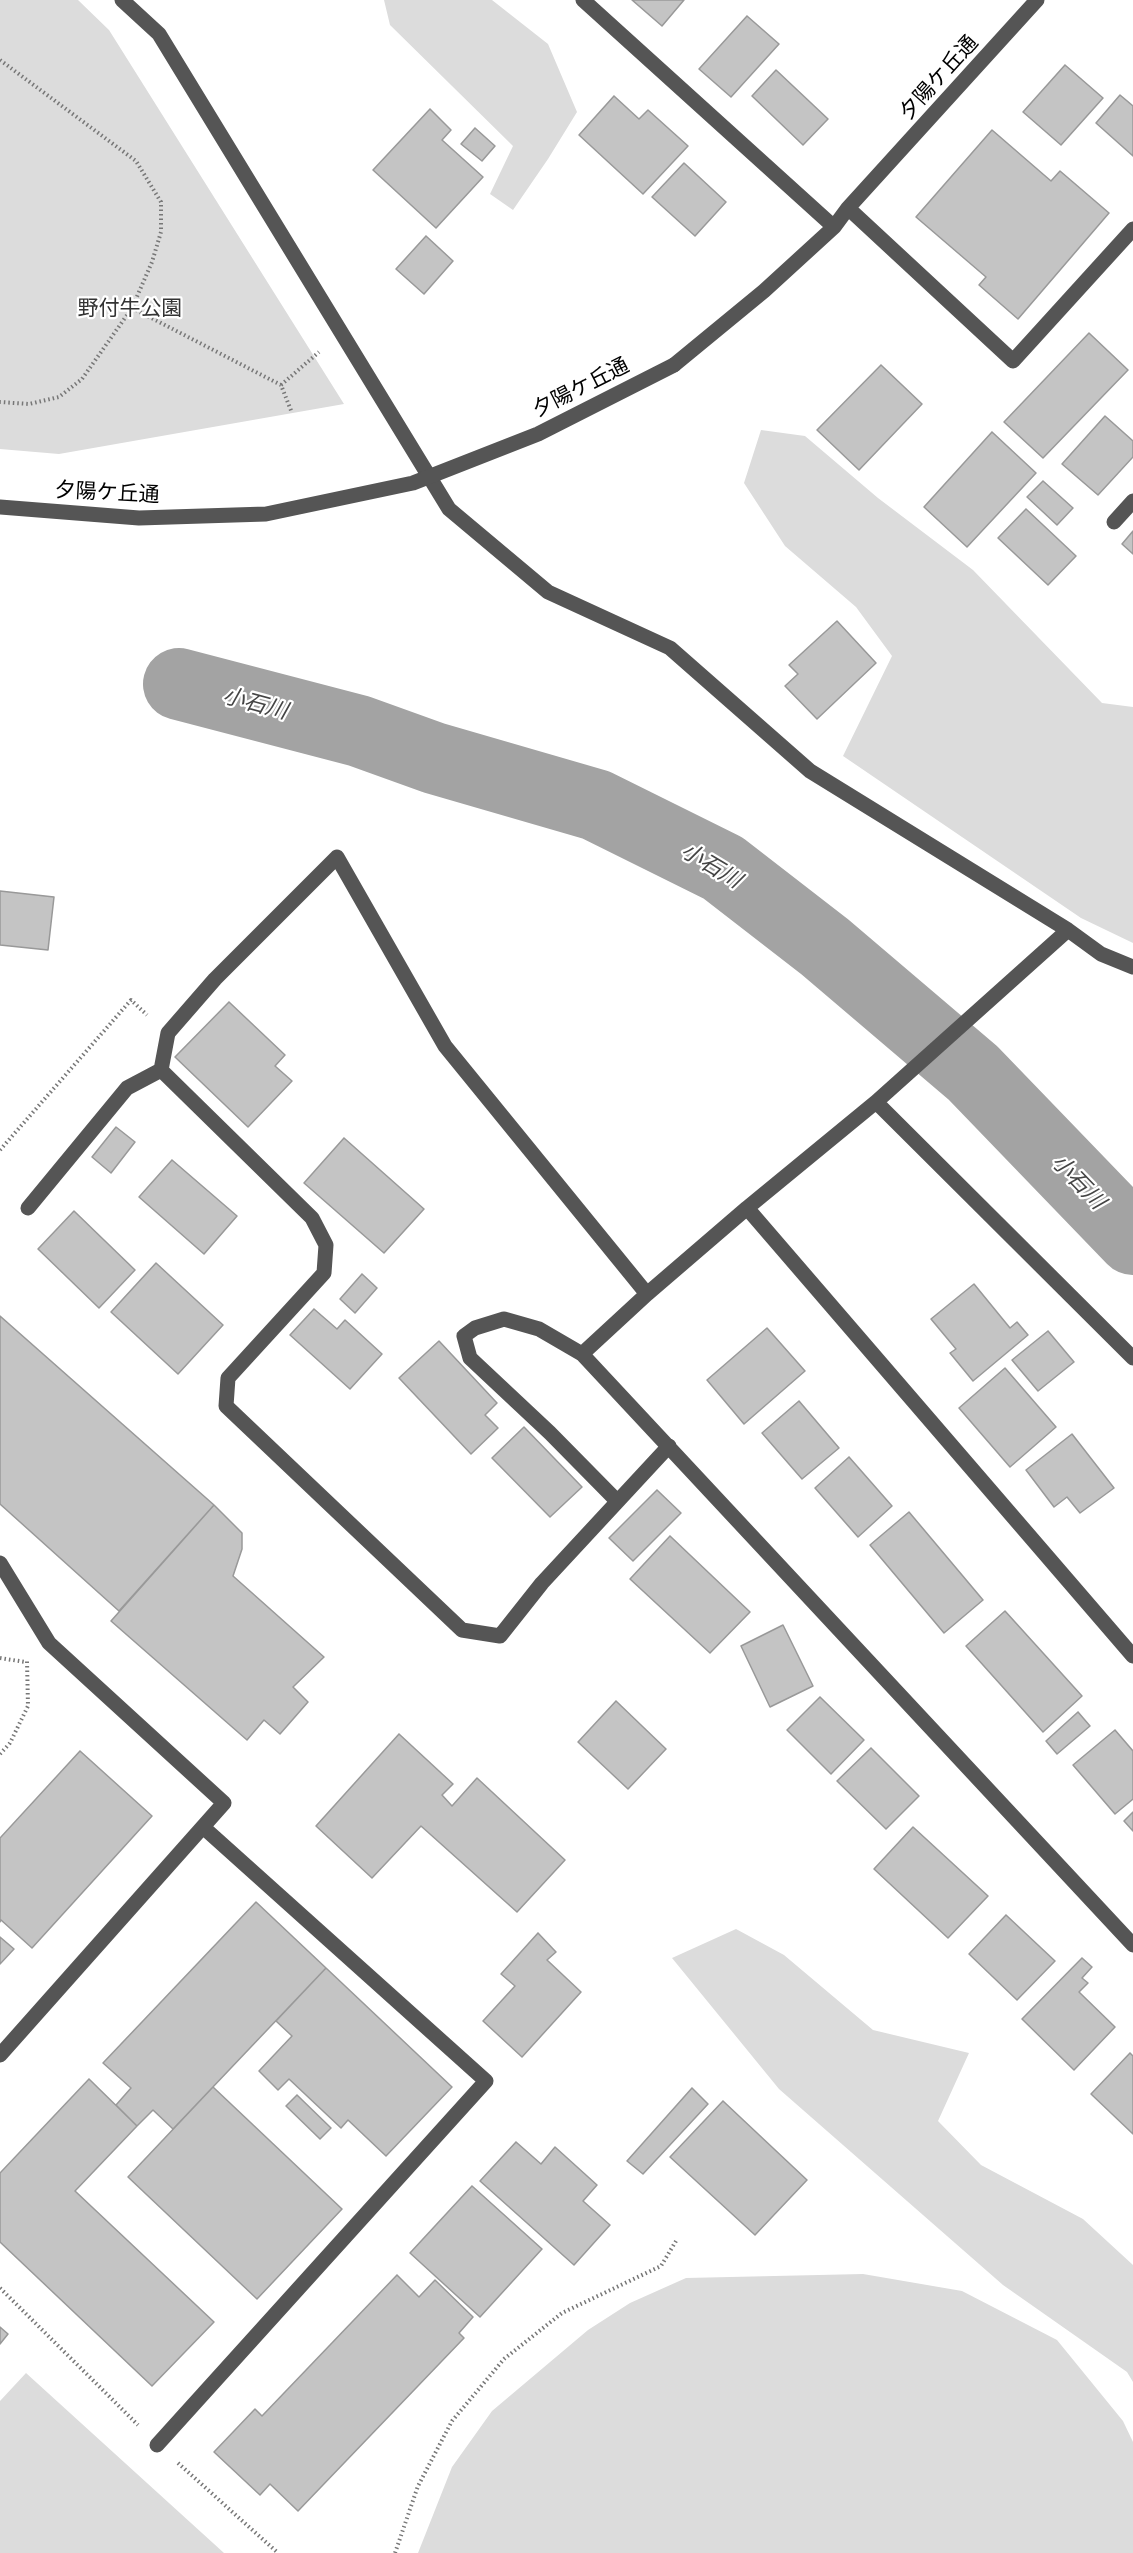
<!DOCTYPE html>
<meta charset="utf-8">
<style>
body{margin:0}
canvas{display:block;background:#fff}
</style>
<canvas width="1133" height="2553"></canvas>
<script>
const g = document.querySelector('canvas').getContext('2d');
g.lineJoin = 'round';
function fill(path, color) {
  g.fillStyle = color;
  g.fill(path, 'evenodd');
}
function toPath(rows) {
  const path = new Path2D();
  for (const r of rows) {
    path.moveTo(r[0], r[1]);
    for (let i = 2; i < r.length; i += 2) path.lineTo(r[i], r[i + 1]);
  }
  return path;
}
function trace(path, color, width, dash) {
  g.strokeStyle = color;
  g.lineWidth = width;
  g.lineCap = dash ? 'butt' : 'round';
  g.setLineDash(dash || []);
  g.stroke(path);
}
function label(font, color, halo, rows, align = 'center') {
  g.font = font + ' Cabin,"Noto Sans JP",sans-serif';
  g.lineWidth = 4.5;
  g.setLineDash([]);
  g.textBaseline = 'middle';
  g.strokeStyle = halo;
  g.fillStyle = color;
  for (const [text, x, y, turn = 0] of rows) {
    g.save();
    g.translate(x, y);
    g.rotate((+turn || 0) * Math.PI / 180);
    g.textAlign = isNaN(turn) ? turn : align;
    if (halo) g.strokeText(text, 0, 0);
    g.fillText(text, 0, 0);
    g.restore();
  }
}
fill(toPath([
 [0,0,78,0,109,30,344,404,59,454,0,449],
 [384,0,492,0,548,44,577,112,548,159,513,210,490,194,513,146,390,25],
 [761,430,805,436,878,498,973,570,1102,703,1133,707,1133,943,1081,918,843,756,892,656,856,607,785,546,744,483],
 [736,1929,784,1955,873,2030,969,2053,938,2121,981,2165,1083,2219,1133,2265,1133,2382,1127,2372,1003,2285,779,2089,672,1958],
 [863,2274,962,2291,1057,2340,1123,2421,1133,2442,1133,2553,418,2553,452,2467,492,2411,588,2330,630,2303,686,2278],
 [26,2373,224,2553,0,2553,0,2401]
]), '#dcdcdc');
trace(toPath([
 [179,684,359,731,434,758,596,805,723,868,825,947,973,1073,1133,1239]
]), '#a3a3a3', 72);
const building = toPath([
 [632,0,684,0,662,26,632,0],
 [747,16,779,44,731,97,699,69,747,16],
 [1065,65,1103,98,1061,145,1023,112,1065,65],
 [776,70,828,119,803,145,752,96,776,70],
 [1120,95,1133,106,1133,156,1096,123,1120,95],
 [614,96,639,119,648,110,688,146,643,194,579,135,614,96],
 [430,109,451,130,442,140,483,177,436,228,373,170,430,109],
 [475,128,495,146,482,161,461,144,475,128],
 [992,130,1051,181,1060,171,1109,213,1018,319,979,285,986,277,916,217,992,130],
 [684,163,726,202,695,236,652,197,684,163],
 [426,236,453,261,424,294,396,269,426,236],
 [1089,333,1128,370,1043,458,1004,422,1089,333],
 [881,365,922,404,859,470,817,430,881,365],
 [1105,416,1133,441,1133,457,1098,495,1062,464,1105,416],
 [992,432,1036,473,967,547,924,507,992,432],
 [1043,481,1073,508,1057,525,1027,497,1043,481],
 [1026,509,1076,556,1048,585,998,538,1026,509],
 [1133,531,1133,554,1122,544,1133,531],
 [837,621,876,663,817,719,785,686,798,674,789,665,837,621],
 [0,891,54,897,48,950,0,945,0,891],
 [229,1002,285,1055,275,1066,292,1081,248,1127,175,1057,229,1002],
 [116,1127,135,1142,111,1173,92,1157,116,1127],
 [344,1138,424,1209,384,1253,304,1183,344,1138],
 [172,1160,237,1216,204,1254,139,1197,172,1160],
 [74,1211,135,1270,99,1308,38,1249,74,1211],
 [156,1263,223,1325,178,1374,111,1312,156,1263],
 [362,1274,377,1288,355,1313,340,1299,362,1274],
 [974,1284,1010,1328,1017,1322,1028,1335,973,1381,950,1353,956,1349,931,1319,974,1284],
 [314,1309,337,1329,345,1320,382,1354,350,1389,290,1335,314,1309],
 [0,1316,214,1505,119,1611,0,1504,0,1316],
 [767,1328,805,1371,744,1424,707,1380,767,1328],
 [1048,1331,1074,1362,1038,1391,1012,1360,1048,1331],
 [439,1341,497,1403,485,1415,498,1428,471,1454,399,1378,439,1341],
 [1005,1368,1056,1427,1010,1467,959,1408,1005,1368],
 [799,1401,839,1448,802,1479,762,1433,799,1401],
 [524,1427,582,1487,550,1517,492,1458,524,1427],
 [1072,1434,1114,1488,1080,1513,1067,1497,1054,1507,1026,1470,1072,1434],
 [849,1457,892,1506,858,1537,815,1488,849,1457],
 [657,1490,681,1513,633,1561,609,1538,657,1490],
 [214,1505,242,1533,242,1549,233,1576,324,1657,293,1687,308,1702,280,1734,264,1720,247,1740,111,1621,214,1505],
 [909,1512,983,1600,944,1633,870,1545,909,1512],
 [670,1536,750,1612,710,1653,630,1579,670,1536],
 [1005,1611,1082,1696,1043,1732,966,1646,1005,1611],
 [783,1625,813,1686,770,1707,741,1646,783,1625],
 [820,1697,864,1740,831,1774,787,1730,820,1697],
 [616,1701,666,1749,628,1789,578,1742,616,1701],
 [1078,1712,1090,1726,1057,1754,1046,1741,1078,1712],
 [1115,1730,1133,1751,1133,1799,1115,1814,1073,1765,1115,1730],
 [399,1734,453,1784,442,1795,452,1806,477,1778,565,1860,517,1912,421,1826,372,1878,316,1826,399,1734],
 [871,1748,919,1796,886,1829,837,1781,871,1748],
 [80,1751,152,1816,32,1948,1,1920,0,1922,0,1838,80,1751],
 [1133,1812,1133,1831,1124,1821,1133,1812],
 [913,1827,988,1896,948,1938,874,1869,913,1827],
 [256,1902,326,1968,173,2129,153,2110,137,2126,116,2105,131,2088,103,2063,256,1902],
 [1006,1915,1055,1961,1017,2000,969,1954,1006,1915],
 [538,1933,556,1952,547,1960,581,1992,522,2057,483,2021,515,1986,501,1974,538,1933],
 [0,1937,14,1949,0,1964,0,1937],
 [1082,1958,1092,1967,1082,1978,1088,1983,1079,1992,1115,2027,1074,2070,1022,2019,1082,1958],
 [326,1968,452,2087,386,2156,348,2120,341,2128,289,2079,278,2090,259,2071,292,2036,276,2021,326,1968],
 [1130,2053,1133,2056,1133,2134,1091,2094,1130,2053],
 [89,2079,137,2126,75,2191,214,2322,152,2386,0,2242,0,2173,89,2079],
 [213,2087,342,2209,257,2299,128,2177,213,2087],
 [692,2088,708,2104,643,2174,627,2161,692,2088],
 [297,2095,331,2128,320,2139,286,2106,297,2095],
 [723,2101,807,2180,755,2235,670,2157,723,2101],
 [516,2142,541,2164,555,2147,597,2185,583,2201,610,2225,574,2265,480,2181,516,2142],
 [472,2186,542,2249,480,2317,410,2253,472,2186],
 [397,2275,419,2297,435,2280,473,2317,459,2333,464,2338,298,2511,270,2484,260,2495,214,2452,255,2409,262,2416,397,2275],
 [0,2327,8,2334,0,2344,0,2327]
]);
fill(building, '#c4c4c4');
trace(building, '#999', 1.5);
trace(toPath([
 [0,60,136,161,161,202,161,232,152,262,132,308,82,379,59,397,29,404,0,402],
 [132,308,281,385,292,413],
 [281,385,319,352],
 [0,1150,131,1000,147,1015],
 [0,1658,25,1662],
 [0,1754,10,1743,28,1706,27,1661],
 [0,2288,138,2425],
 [178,2463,278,2553],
 [395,2553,418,2486,452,2421,504,2359,562,2313,661,2266,676,2241]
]), '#777', 4, [1.5, 3]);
trace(toPath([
 [122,0,159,34,449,509,548,592,670,648,810,771,1068,930,1101,954,1133,967],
 [583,0,834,227],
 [848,208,1013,361,1133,229],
 [674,365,764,291,834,227,848,208,1037,0],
 [1114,522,1133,501],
 [876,1102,1068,930],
 [28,1208,127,1088,161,1070],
 [747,1208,1133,1656],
 [647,1294,445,1046,337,857,215,979,168,1033,161,1070,312,1218,326,1245,324,1273,228,1378,226,1406,462,1630,500,1636,542,1583,669,1446],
 [582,1354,647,1294,747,1208,876,1102,1133,1358],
 [617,1501,550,1433,470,1358,464,1336,475,1328,504,1319,539,1329,582,1354,1133,1945],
 [0,1563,49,1643,224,1803,0,2055],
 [157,2445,486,2081,203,1827]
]), '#555', 15);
trace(toPath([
 [0,507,139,518,266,514,413,483,538,434,674,365]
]), '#555', 15);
label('21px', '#000', '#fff', [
 ["夕陽ケ丘通",939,78,-48],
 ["夕陽ケ丘通",581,388,-27],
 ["夕陽ケ丘通",107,493,3]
]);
label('21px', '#333', '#fff', [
 ["野付牛公園",130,309]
]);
label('italic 22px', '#444', '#fff', [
 ["小石川",255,704,15],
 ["小石川",711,866,31],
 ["小石川",1078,1182,46]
]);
</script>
